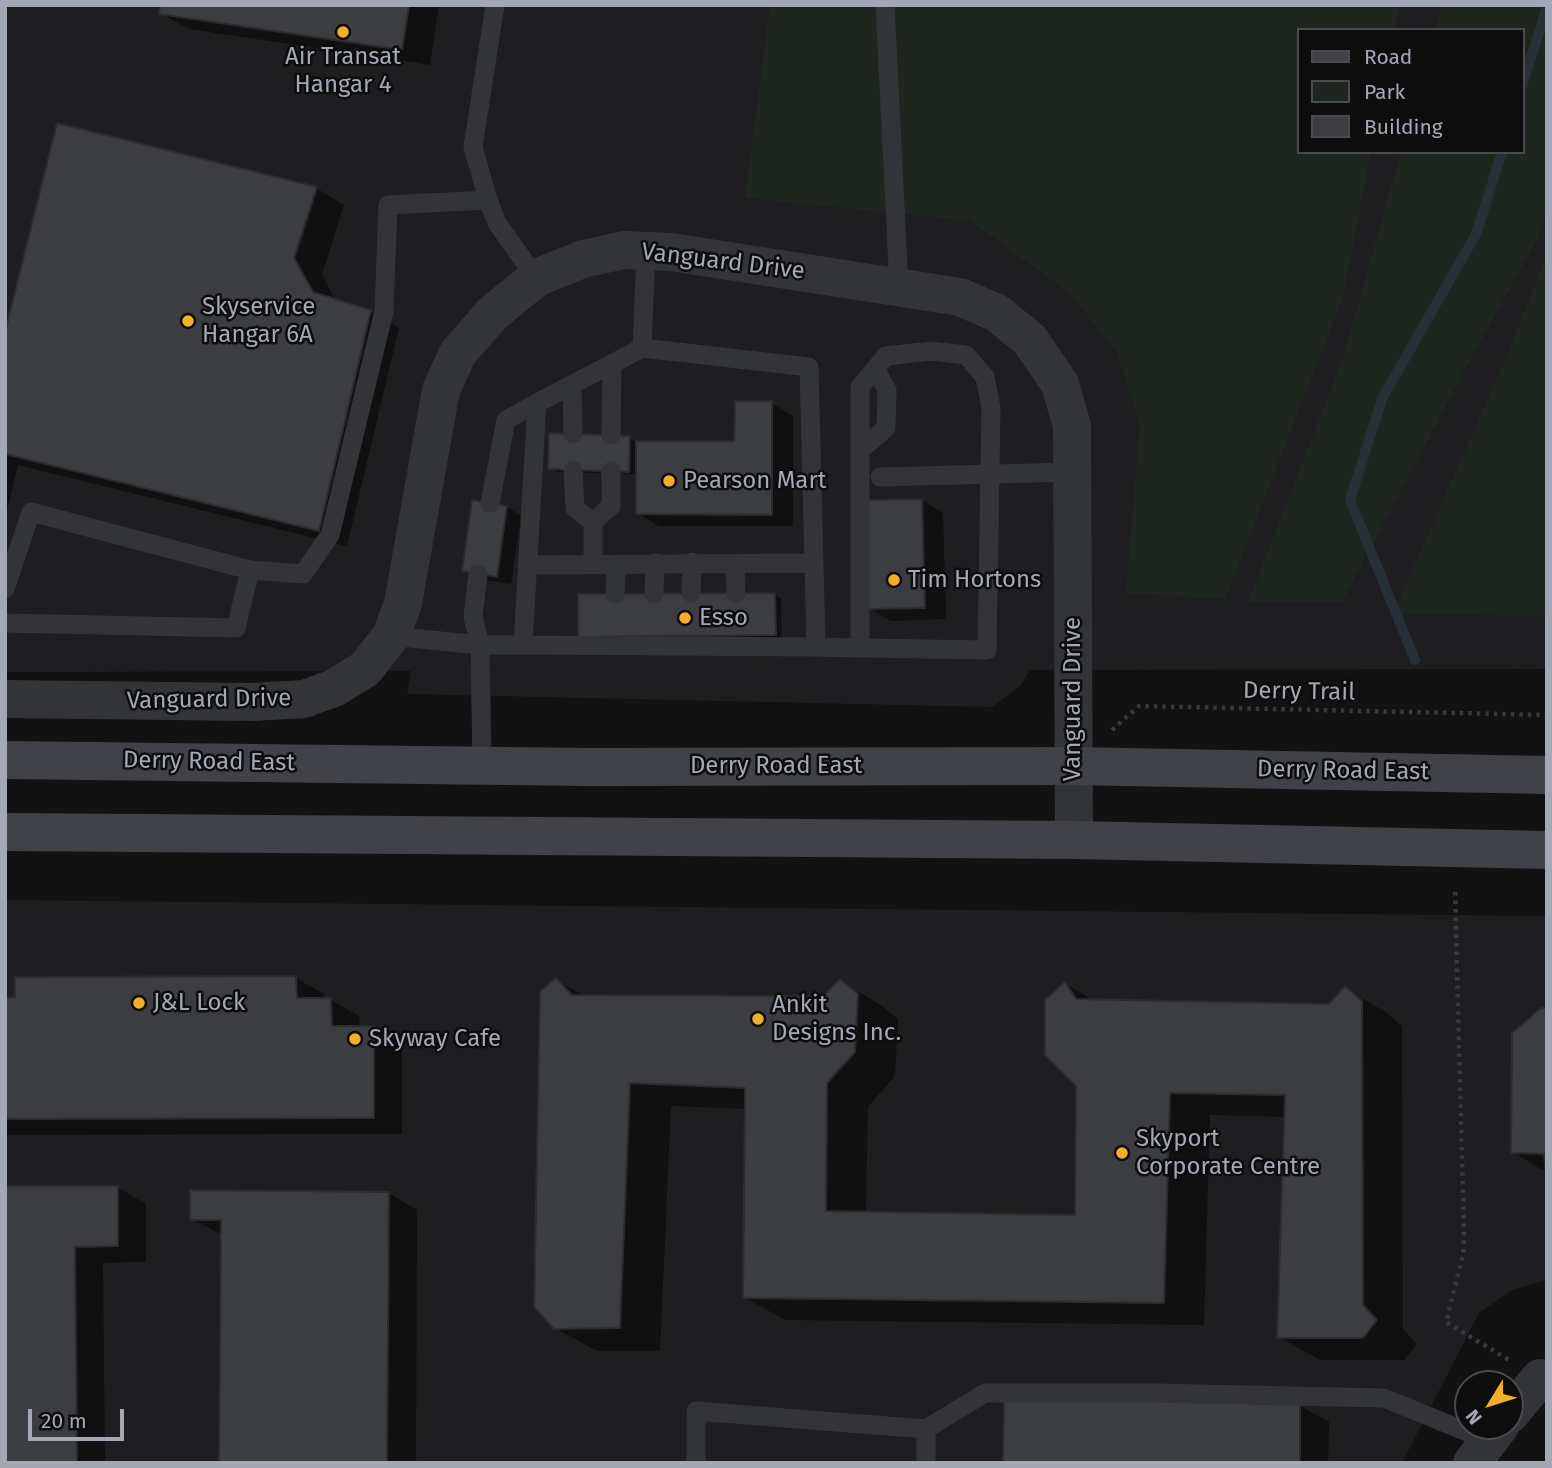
<!DOCTYPE html>
<style>
body{margin:0}
#map{position:relative;width:1552px;height:1468px;overflow:hidden;background:#121213;font-family:"Fira Sans",sans-serif}
canvas{display:block}
.frame{position:absolute;inset:0;border:7px solid #a3a8b4;pointer-events:none}
.legend{position:absolute;left:1297px;top:28px;width:228px;height:126px;box-sizing:border-box;background:#0d0d0e;border:2px solid #494b50;margin:0;padding:9px 12px;list-style:none;font-size:21px;color:#a3a8b4}
.legend li{display:flex;align-items:center;gap:14px;height:35px}
.legend b{width:35px;border:2px solid #494b50}
.north{position:absolute;left:1454px;top:1370px;width:70px;height:70px;box-sizing:border-box;background:#0d0d0e;border:2px solid #494b50;border-radius:50%;rotate:232deg;font-size:19px;font-weight:700;line-height:28px;text-align:center;color:#a3a8b4}
.north::after{content:'';display:block;margin:auto;width:24px;height:32px;background:#f4af29;clip-path:polygon(50% 0,100% 100%,50% 72%,0 100%)}
.scale{position:absolute;left:28px;top:1409px;width:96px;height:32px;box-sizing:border-box;border:4px solid #a3a8b4;border-top:0;padding-left:9px;font-size:21px;line-height:24px;white-space:nowrap;color:#a3a8b4;-webkit-text-stroke:5px #0d0d0e;paint-order:stroke}
</style>
<div id="map">
<canvas width="1552" height="1468"></canvas>
<div class="frame"></div>
<ul class="legend">
<li><b style="height:9px;background:#414248"></b>Road</li>
<li><b style="height:19px;background:#1e261f"></b>Park</li>
<li><b style="height:19px;background:#3c3d40"></b>Building</li>
</ul>
<div class="north">N</div>
<div class="scale">20 m</div>
</div>
<script>
const g = document.querySelector('canvas').getContext('2d');
g.lineJoin = 'round';
function fill(path, color) {
  g.fillStyle = color;
  g.fill(path, 'evenodd');
}
function toPath(rows) {
  const path = new Path2D();
  for (const r of rows) {
    path.moveTo(r[0], r[1]);
    for (let i = 2; i < r.length; i += 2) path.lineTo(r[i], r[i + 1]);
  }
  return path;
}
function trace(path, color, width, dash) {
  g.strokeStyle = color;
  g.lineWidth = width;
  g.lineCap = dash ? 'butt' : 'round';
  g.setLineDash(dash || []);
  g.stroke(path);
}
function label(font, color, halo, rows, align = 'center') {
  g.font = font + ' "Fira Sans",sans-serif';
  g.lineWidth = 5;
  g.setLineDash([]);
  g.textBaseline = 'middle';
  g.strokeStyle = halo;
  g.fillStyle = color;
  for (const [text, x, y, turn = 0] of rows) {
    g.save();
    g.translate(x, y);
    g.rotate((+turn || 0) * Math.PI / 180);
    g.textAlign = isNaN(turn) ? turn : align;
    if (halo) g.strokeText(text, 0, 0);
    g.fillText(text, 0, 0);
    g.restore();
  }
}
fill(toPath([
 [5,5,1547,5,1547,669,1030,670,1021,685,992,707,407,694,411,671,5,672],
 [1298,30,1522,30,1522,152,1298,152],
 [5,900,1547,916,1547,1280,1512,1290,1479,1313,1402,1463,5,1463]
]), '#1e1e20');
fill(toPath([
 [770,5,1399,5,1395,30,1298,30,1298,152,1371,152,1343,297,1225,599,1126,593,1140,424,1116,350,1068,292,971,221,745,198],
 [1442,5,1547,5,1547,208,1538,238,1464,371,1342,602,1248,602,1342,361,1401,152,1522,152,1522,30,1435,30],
 [1547,254,1547,616,1393,614,1506,358]
]), '#1e261f');
fill(toPath([
 [162,5,439,5,430,65,189,29,160,13],
 [316,188,344,205,322,275,336,301,371,312,399,328,347,546,18,465,5,520,5,339],
 [312,194,316,194,293,267,290,266],
 [771,403,793,416,793,526,659,526,637,513,638,474,556,472,550,468,629,438,636,442,736,443],
 [922,500,943,513,946,619,891,621,869,608],
 [507,507,521,516,511,584,478,579,464,571],
 [775,595,781,598,782,638,586,640],
 [296,978,324,994,324,1000,331,1000,359,1016,360,1028,373,1028,402,1044,402,1134,5,1135,5,999],
 [556,980,584,996,824,998,841,982,881,1005,898,1019,895,1076,868,1107,866,1214,1077,1216,1078,1085,1065,984,1095,1001,1330,1006,1345,989,1386,1012,1402,1026,1403,1329,1417,1344,1404,1360,1320,1360,1279,1337,1286,1117,1210,1115,1204,1325,785,1320,744,1297,747,1109,671,1106,660,1351,597,1351,555,1328],
 [1542,1009,1547,1169,1541,1169,1513,1152],
 [117,1187,146,1204,146,1262,103,1263,105,1463,5,1463,5,1188],
 [389,1193,417,1210,416,1463,221,1463,222,1235,192,1219],
 [1300,1406,1329,1422,1328,1463,1005,1463]
]), '#0007');
trace(toPath([
 [1522,86,1547,7],
 [1415,660,1350,500,1382,399,1476,234,1502,152]
]), '#283037', 10);
const building = toPath([
 [160,5,409,5,402,50,159,14,160,5],
 [57,123,317,187,294,258,313,292,371,310,319,531,5,454,5,332,57,123],
 [735,401,772,401,772,515,636,514,636,441,734,441,735,401],
 [549,433,630,436,629,472,548,469,549,433],
 [922,499,925,608,867,609,864,500,922,499],
 [472,500,507,506,497,577,462,571,472,500],
 [775,593,776,635,578,637,578,594,775,593],
 [296,976,297,998,331,998,332,1026,374,1026,374,1118,5,1119,5,998,15,997,15,977,296,976],
 [556,978,572,995,823,996,840,979,858,994,855,1052,827,1083,826,1211,1075,1215,1076,1086,1045,1055,1045,1000,1065,982,1076,999,1329,1004,1345,986,1362,1001,1363,1305,1377,1320,1363,1338,1277,1338,1285,1095,1170,1093,1164,1303,743,1298,745,1088,630,1083,620,1328,554,1329,534,1307,540,992,556,978],
 [1541,1008,1547,1008,1547,1183,1544,1154,1511,1153,1512,1033,1541,1008],
 [5,1186,118,1186,118,1246,75,1247,77,1463,5,1463,5,1186],
 [190,1190,389,1192,387,1463,219,1463,221,1220,190,1220,190,1190],
 [1004,1398,1300,1404,1300,1463,1003,1463,1004,1398]
]);
fill(building, '#3c3d40');
trace(building, '#2c2c2f', 2);
trace(toPath([
 [1112,730,1139,706,1547,715],
 [1455,892,1464,1234,1463,1255,1446,1322,1509,1360]
]), '#393a3f', 4.5, [3.5, 5]);
trace(toPath([
 [495,5,473,147,488,200,497,223,536,278],
 [885,5,899,287],
 [572,385,573,434],
 [611,435,612,364],
 [860,450,886,428,887,390,876,370],
 [573,470,575,508,593,522],
 [880,477,1073,472],
 [490,503,506,420,537,403],
 [593,564,593,522,611,506,611,471],
 [735,564,736,593],
 [530,565,814,563,809,367,642,348],
 [478,574,473,617,480,645,523,645,537,403,642,348,646,251],
 [5,589,31,512,250,570],
 [691,593,692,562],
 [615,594,616,564],
 [654,594,655,563],
 [5,623,236,628,250,570,303,574,330,535,384,311,388,205,488,200],
 [391,636,480,645,482,765],
 [523,645,816,647,814,563],
 [816,647,860,648,987,650,991,408,985,377,966,355,931,351,886,356,860,387,860,648],
 [696,1463,696,1411,926,1429],
 [926,1463,926,1429,985,1393,1156,1393,1384,1398,1487,1440]
]), '#333438', 19);
trace(toPath([
 [5,699,252,702,304,699,334,688,365,669,391,636,403,603,441,390,458,353,492,314,536,278,583,259,624,250,671,252,960,297,997,313,1030,340,1060,384,1072,426,1074,840],
 [1510,1414,1540,1378],
 [1472,1463,1500,1426]
]), '#333438', 38);
trace(toPath([
 [5,760,588,767,1073,766,1547,775],
 [5,832,1074,840,1547,850]
]), '#414248', 38);
for (const [x, y, r, color] of [
 [343,32,7,"#f4af29"],
 [188,321,7,"#f4af29"],
 [669,481,7,"#f4af29"],
 [894,580,7,"#f4af29"],
 [685,618,7,"#f4af29"],
 [139,1003,7,"#f4af29"],
 [758,1019,7,"#f4af29"],
 [355,1039,7,"#f4af29"],
 [1122,1153,7,"#f4af29"]
]) {
  const dot = new Path2D();
  dot.arc(x, y, r, 0, 2 * Math.PI);
  g.fillStyle = color;
  g.fill(dot);
  trace(dot, '#0d0d0e', 2.5);
}
label('24px', '#a3a8b4', '#0d0d0e', [
 ["Air Transat",343,57,"center"],
 ["Hangar 4",343,85,"center"],
 ["Skyservice",202,307],
 ["Hangar 6A",202,335],
 ["Pearson Mart",683,481],
 ["Tim Hortons",908,580],
 ["Esso",699,618],
 ["J&L Lock",153,1003],
 ["Ankit",772,1005],
 ["Designs Inc.",772,1033],
 ["Skyway Cafe",369,1039],
 ["Skyport",1136,1139],
 ["Corporate Centre",1136,1167]
], 'left');
label('24px', '#a3a8b4', '#0d0d0e', [
 ["Vanguard Drive",723,262,7],
 ["Derry Trail",1299,692,1],
 ["Vanguard Drive",1073,699,-90],
 ["Vanguard Drive",209,700,-1],
 ["Derry Road East",209,762,1],
 ["Derry Road East",776,766],
 ["Derry Road East",1343,771,1]
]);
</script>
